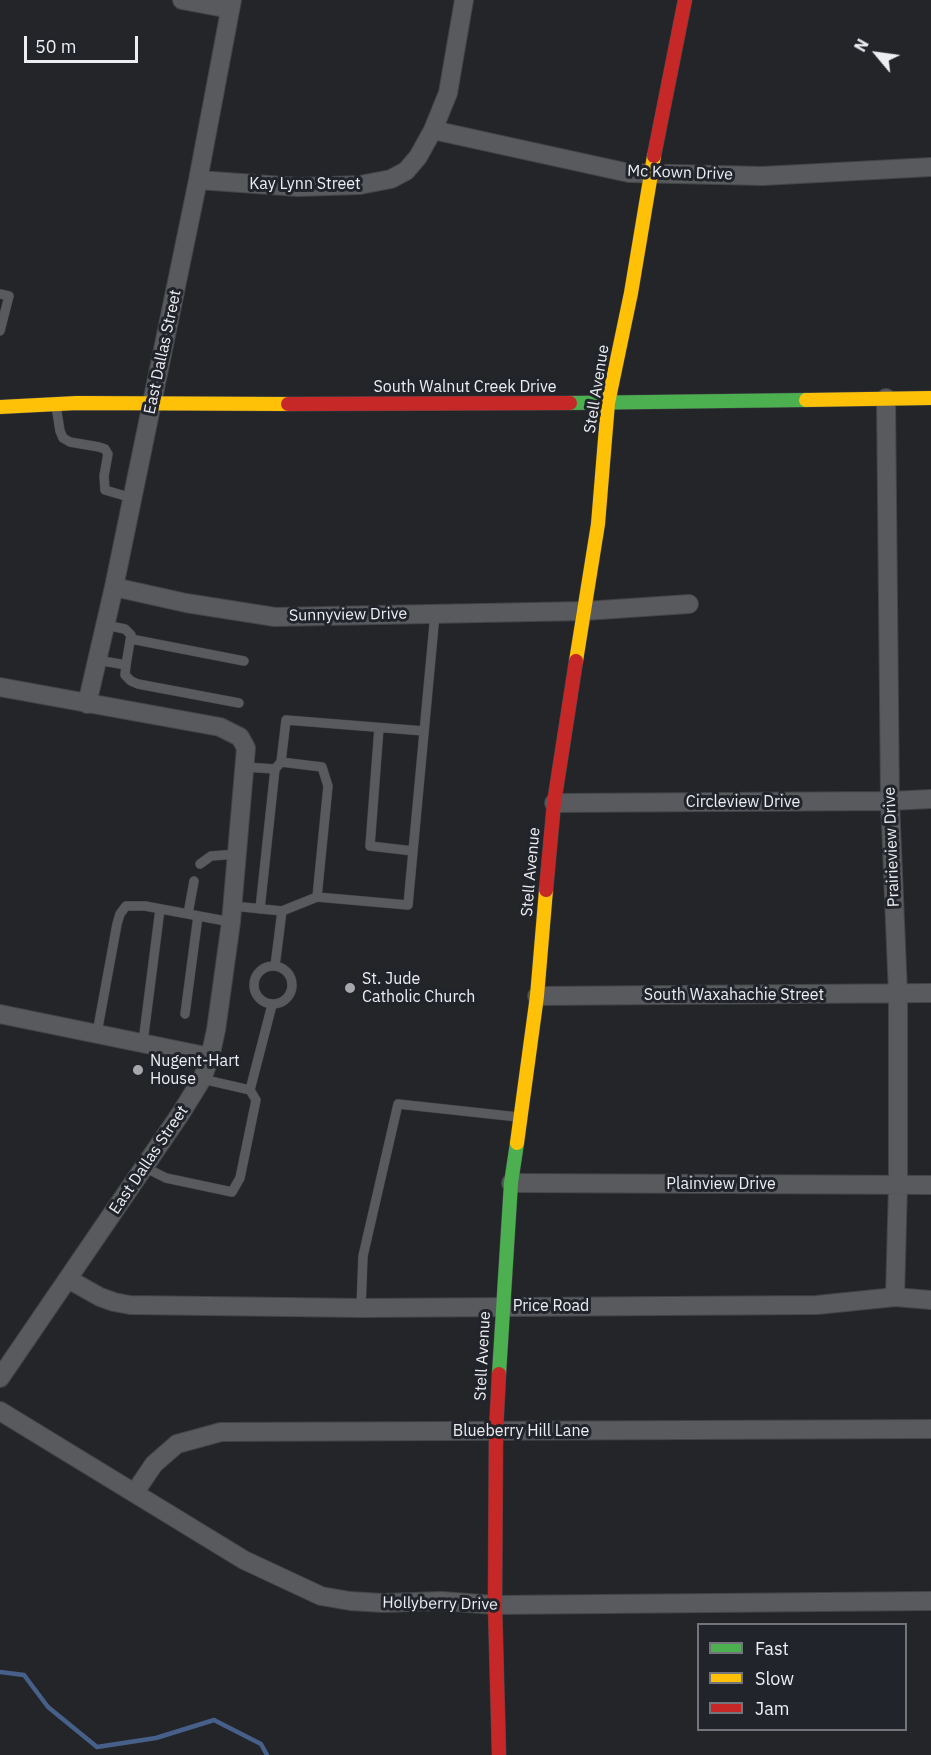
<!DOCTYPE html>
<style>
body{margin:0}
#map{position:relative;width:931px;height:1755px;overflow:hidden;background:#242529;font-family:"IBM Plex Sans",sans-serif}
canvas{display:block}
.legend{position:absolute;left:697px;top:1623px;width:210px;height:108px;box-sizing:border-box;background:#22242b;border:2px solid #73757b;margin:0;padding:8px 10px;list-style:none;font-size:18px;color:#eceef2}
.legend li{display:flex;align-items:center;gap:12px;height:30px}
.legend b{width:30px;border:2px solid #73757b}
.north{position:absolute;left:847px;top:24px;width:60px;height:60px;-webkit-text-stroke:4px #22242b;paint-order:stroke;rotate:299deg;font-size:16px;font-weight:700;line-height:24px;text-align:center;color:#eceef2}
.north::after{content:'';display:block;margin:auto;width:21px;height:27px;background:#eceef2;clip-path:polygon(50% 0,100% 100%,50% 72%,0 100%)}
.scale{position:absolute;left:24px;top:36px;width:114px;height:27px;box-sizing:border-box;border:3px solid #eceef2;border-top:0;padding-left:8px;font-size:18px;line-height:21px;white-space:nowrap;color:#eceef2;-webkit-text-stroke:4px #22242b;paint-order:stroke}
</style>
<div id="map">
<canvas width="931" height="1755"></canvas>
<ul class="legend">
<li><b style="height:8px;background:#4caf50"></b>Fast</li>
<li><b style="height:8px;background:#ffc107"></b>Slow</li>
<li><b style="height:8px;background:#c62828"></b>Jam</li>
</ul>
<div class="north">N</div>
<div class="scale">50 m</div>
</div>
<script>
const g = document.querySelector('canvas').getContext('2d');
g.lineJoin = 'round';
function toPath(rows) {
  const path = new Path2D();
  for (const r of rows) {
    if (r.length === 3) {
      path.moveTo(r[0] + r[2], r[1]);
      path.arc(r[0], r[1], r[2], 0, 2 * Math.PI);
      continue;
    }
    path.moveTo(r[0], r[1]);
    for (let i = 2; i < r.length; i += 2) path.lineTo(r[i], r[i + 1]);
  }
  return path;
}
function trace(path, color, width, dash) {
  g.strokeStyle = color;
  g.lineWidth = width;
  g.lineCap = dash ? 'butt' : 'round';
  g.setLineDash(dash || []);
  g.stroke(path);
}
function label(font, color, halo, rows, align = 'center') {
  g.font = font + ' "IBM Plex Sans",sans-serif';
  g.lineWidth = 6;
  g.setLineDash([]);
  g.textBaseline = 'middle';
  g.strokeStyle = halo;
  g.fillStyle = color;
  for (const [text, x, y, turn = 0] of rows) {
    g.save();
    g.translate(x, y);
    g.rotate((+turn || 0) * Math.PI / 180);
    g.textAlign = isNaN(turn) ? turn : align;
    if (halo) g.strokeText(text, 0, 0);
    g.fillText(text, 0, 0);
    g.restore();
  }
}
trace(toPath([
 [0,1672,24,1675,48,1707,97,1747,156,1738,214,1720,261,1744,267,1755]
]), '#466089', 4.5);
const lane = toPath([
 [0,294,9,296,0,331],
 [56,406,60,431,63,438,70,442,99,447,105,449,108,454,104,476,105,490,132,498],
 [105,625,125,629,131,635,126,665],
 [131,639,244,661],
 [97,660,126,665,125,675,131,681,138,684,239,703],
 [379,728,370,846,413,851],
 [281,762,322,767,328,786,317,897],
 [245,767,275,769,260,909],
 [275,769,281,762,286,720,424,731],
 [200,864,211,856,238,854],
 [233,906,282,911,275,966],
 [282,911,317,897,408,905,435,614],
 [188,914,194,881],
 [273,985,19],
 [185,1014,198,916],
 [97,1033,117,924,120,914,126,906,145,906,231,922],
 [143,1042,160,909],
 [250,1090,272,1005],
 [144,1167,166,1178,232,1192,240,1178,256,1100,250,1090,202,1079],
 [361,1308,363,1256,398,1104,518,1117]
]);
const street = toPath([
 [182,0,230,9],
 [433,130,629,173,763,176,931,167],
 [198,180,298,187,360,185,391,179,406,171,418,157,433,130,448,93,464,0],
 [886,398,890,801,898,994,898,1184,895,1297],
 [114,587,186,603,275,617,585,611,689,604],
 [0,687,220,727,240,737,246,748,231,922,216,1030,210,1057,202,1079,181,1113,0,1378],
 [87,704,114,587,198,180,232,0],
 [554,803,890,801,931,799],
 [537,996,931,993],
 [0,1014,210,1057],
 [511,1183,931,1185],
 [68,1279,100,1297,114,1302,130,1305,361,1308,817,1305,895,1297,931,1300],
 [0,1411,244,1560,321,1596,350,1601,383,1603,441,1601,495,1605,931,1601],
 [135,1492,154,1464,177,1444,221,1432,931,1429]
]);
const fast = toPath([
 [570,403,806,400],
 [499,1374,511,1183,517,1143]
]);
const slow = toPath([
 [806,400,931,398],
 [0,407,77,403,288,404],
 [576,661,598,524,608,403,631,293,654,156],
 [517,1143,537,996,546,890]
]);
const jam = toPath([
 [654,156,685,0],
 [288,404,570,403],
 [546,890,554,803,576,661],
 [499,1755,495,1605,496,1431,499,1374]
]);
trace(lane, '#424447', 10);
trace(street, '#424447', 20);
trace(fast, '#424447', 15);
trace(slow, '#424447', 15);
trace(jam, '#424447', 15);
trace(lane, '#595a5d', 9);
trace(street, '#595a5d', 18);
trace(fast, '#4caf50', 14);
trace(slow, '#ffc107', 14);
trace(jam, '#c62828', 14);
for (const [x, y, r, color] of [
 [350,988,6,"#a6a8ac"],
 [138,1070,6,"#a6a8ac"]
]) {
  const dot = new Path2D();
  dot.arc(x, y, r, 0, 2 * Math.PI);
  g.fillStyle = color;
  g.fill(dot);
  trace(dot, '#22242b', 2);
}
label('16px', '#eceef2', '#22242b', [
 ["Mc Kown Drive",680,173,2],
 ["Kay Lynn Street",305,184],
 ["East Dallas Street",163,352,-78],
 ["South Walnut Creek Drive",465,387],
 ["Stell Avenue",597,389,-81],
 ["Sunnyview Drive",348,615,-1],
 ["Circleview Drive",743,802],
 ["Prairieview Drive",892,847,-92],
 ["Stell Avenue",531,872,-85],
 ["South Waxahachie Street",734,995],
 ["East Dallas Street",149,1160,-56],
 ["Plainview Drive",721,1184],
 ["Price Road",551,1306],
 ["Stell Avenue",483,1356,-87],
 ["Blueberry Hill Lane",521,1431],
 ["Hollyberry Drive",440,1604,1]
]);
label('16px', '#eceef2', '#22242b', [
 ["St. Jude",362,979],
 ["Catholic Church",362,997],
 ["Nugent-Hart",150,1061],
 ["House",150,1079]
], 'left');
</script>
